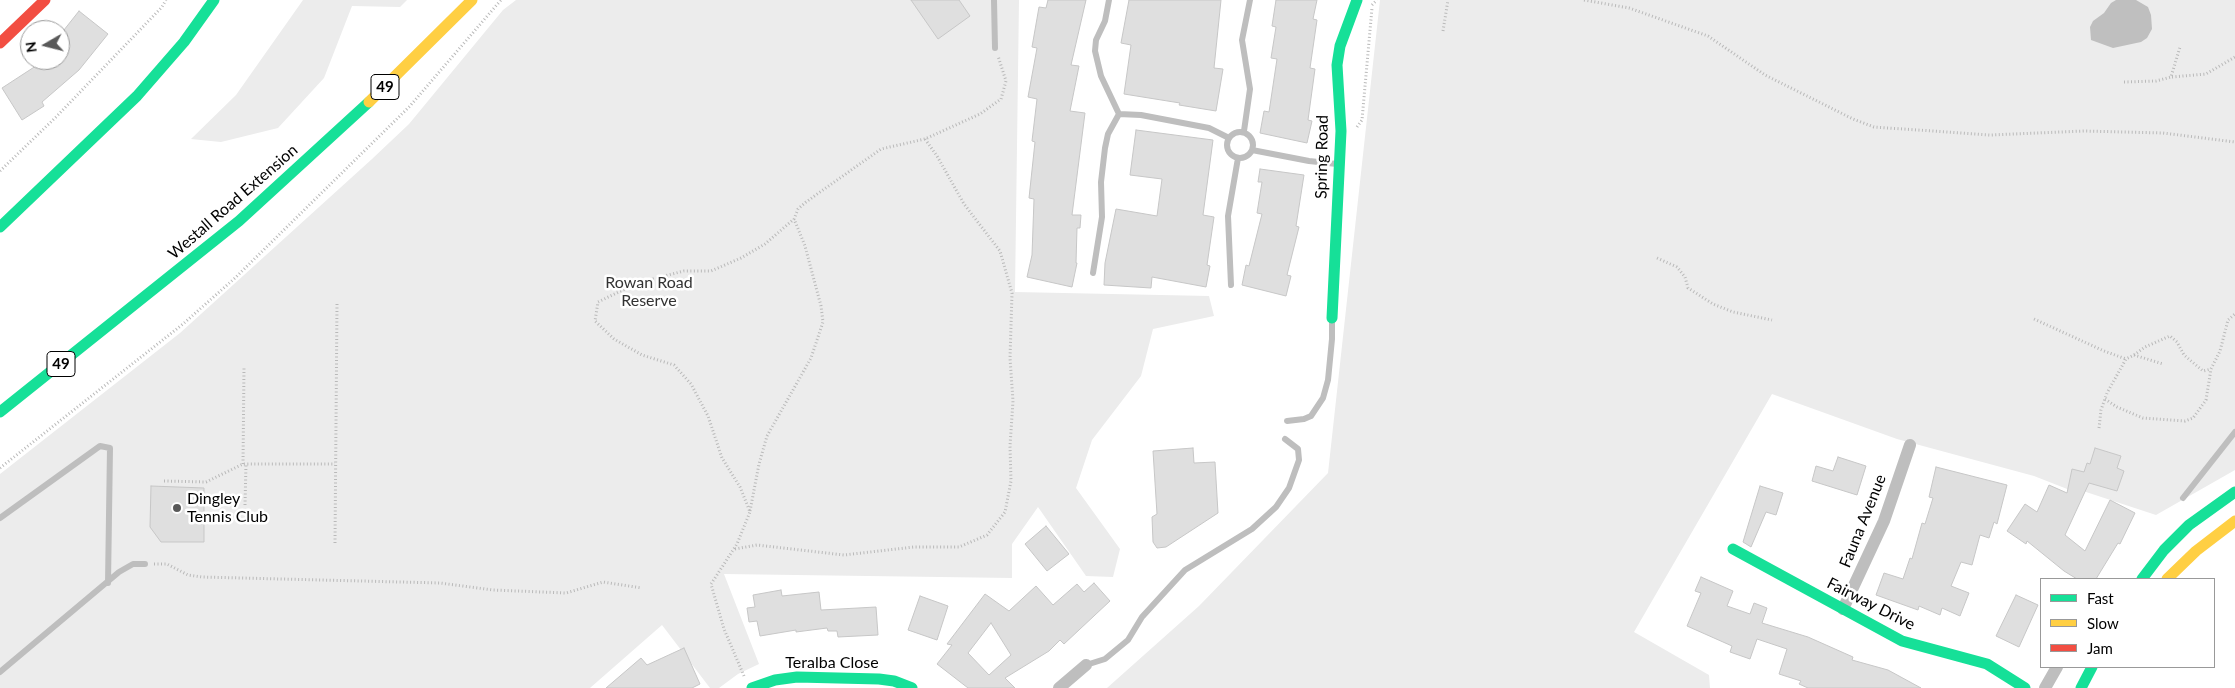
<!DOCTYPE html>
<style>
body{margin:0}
#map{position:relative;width:2235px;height:688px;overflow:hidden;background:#fff;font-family:Lato,sans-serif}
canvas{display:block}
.legend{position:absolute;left:2040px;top:578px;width:175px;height:90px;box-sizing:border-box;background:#fff;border:1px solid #999;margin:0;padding:6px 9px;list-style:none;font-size:15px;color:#000}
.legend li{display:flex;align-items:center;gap:10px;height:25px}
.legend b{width:25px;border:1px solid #999}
.north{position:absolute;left:20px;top:20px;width:50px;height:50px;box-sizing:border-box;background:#fff;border:1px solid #999;border-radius:50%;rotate:262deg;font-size:14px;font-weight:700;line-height:20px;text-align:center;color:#000}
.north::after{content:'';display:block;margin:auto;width:18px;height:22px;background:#595959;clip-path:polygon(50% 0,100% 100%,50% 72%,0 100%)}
</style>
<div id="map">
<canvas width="2235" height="688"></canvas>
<ul class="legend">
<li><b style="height:6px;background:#16e098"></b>Fast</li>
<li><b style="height:6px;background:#ffcf43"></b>Slow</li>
<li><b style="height:6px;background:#f24e42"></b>Jam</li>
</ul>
<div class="north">N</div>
</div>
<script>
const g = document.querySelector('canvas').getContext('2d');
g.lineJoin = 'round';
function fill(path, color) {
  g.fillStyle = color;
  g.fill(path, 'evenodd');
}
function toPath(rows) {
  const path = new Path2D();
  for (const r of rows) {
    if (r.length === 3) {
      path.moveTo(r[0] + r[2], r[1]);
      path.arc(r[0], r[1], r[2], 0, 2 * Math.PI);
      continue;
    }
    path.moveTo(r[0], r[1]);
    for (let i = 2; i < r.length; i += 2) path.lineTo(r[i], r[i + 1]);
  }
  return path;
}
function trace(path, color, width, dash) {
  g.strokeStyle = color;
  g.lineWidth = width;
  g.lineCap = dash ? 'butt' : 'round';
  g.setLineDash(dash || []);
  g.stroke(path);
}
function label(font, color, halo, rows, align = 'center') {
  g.font = font + ' Lato,sans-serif';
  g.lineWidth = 5;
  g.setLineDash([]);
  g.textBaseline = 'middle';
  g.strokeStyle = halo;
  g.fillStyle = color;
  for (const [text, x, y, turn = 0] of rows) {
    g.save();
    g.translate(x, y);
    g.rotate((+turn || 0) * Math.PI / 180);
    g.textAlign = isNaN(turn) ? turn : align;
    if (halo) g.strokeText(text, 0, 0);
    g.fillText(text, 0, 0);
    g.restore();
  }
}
fill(toPath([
 [303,0,407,0,400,7,352,6,324,78,278,128,221,142,191,139,236,95],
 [516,0,1019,0,1015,292,1209,296,1214,316,1153,329,1141,376,1092,440,1076,488,1120,549,1113,577,1086,576,1038,507,1012,544,1012,578,724,574,759,664,738,674,719,688,710,688,662,625,590,688,0,688,0,474,180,333,372,159,409,124,503,10],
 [1380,0,2235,0,2235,470,2156,515,2083,491,2080,494,2034,476,1897,439,1772,394,1634,632,1709,675,1710,688,1107,688,1199,606,1328,473]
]), '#ececec');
fill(toPath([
 [2116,0,2136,0,2148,7,2151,15,2152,29,2147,38,2141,42,2113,48,2091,40,2090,27,2093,21,2104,13,2111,3]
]), '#bfbfbf');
const building = toPath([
 [911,0,959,0,970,16,938,39,911,0],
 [1048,0,1086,0,1071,65,1079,66,1070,111,1085,113,1072,215,1081,215,1080,228,1077,228,1076,263,1077,263,1072,287,1027,277,1032,255,1034,199,1029,198,1035,142,1032,141,1037,99,1028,97,1037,48,1032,47,1039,7,1046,8,1048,0],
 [1129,0,1221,0,1214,68,1223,69,1216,111,1179,105,1180,103,1124,94,1131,45,1121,43,1129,0],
 [1276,0,1317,0,1313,19,1317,20,1310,68,1315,69,1308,120,1312,121,1307,143,1260,133,1264,111,1269,112,1277,59,1271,58,1276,27,1272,26,1276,0],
 [79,11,108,34,79,70,42,102,44,106,22,120,2,88,45,60,60,60,60,35,79,11],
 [1136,130,1213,140,1203,215,1214,217,1207,265,1210,266,1206,287,1152,277,1151,288,1104,285,1105,263,1116,209,1157,216,1162,179,1130,175,1136,130],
 [1260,169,1304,175,1296,226,1299,227,1287,275,1291,276,1286,296,1242,285,1246,265,1249,266,1262,214,1257,213,1262,182,1258,182,1260,169],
 [1193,448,1194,463,1215,462,1218,513,1166,547,1157,548,1153,542,1152,517,1157,514,1153,451,1193,448],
 [2095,448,2121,456,2117,468,2124,471,2117,491,2089,483,2065,535,2085,551,2110,500,2135,513,2120,544,2118,543,2096,579,2077,579,2064,571,2027,541,2026,544,2007,531,2025,504,2037,512,2049,485,2067,493,2072,469,2084,472,2087,463,2090,464,2095,448],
 [1838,457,1866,466,1857,495,1812,481,1816,466,1833,471,1838,457],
 [1936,467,2007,485,1997,524,1994,522,1989,538,1980,535,1972,565,1961,562,1951,586,1969,593,1960,616,1942,608,1940,615,1919,606,1918,610,1876,595,1884,573,1903,579,1910,558,1912,559,1922,523,1925,524,1933,498,1929,497,1936,467],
 [151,486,204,488,204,542,161,542,150,527,151,486],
 [1760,486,1783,493,1776,515,1766,512,1751,547,1743,542,1760,486],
 [1046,526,1069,554,1047,571,1025,544,1046,526],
 [1701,577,1733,591,1727,606,1750,614,1754,603,1767,608,1762,623,1808,637,1853,657,1852,660,1888,670,1921,688,1808,688,1799,684,1801,681,1779,674,1787,649,1757,639,1750,659,1730,652,1732,646,1687,626,1701,593,1695,591,1701,577],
 [1094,583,1110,601,1064,644,1060,640,1049,651,1005,678,1015,688,968,688,937,664,952,645,947,644,985,594,1009,611,1036,586,1053,605,1077,584,1084,592,1094,583],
 [991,623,1011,655,989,675,968,653,991,623],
 [781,590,782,596,819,592,821,610,876,607,878,635,838,637,837,631,828,631,827,628,796,632,796,630,760,636,757,621,749,622,747,608,755,607,753,595,781,590],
 [2016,595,2038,605,2019,647,1996,636,2016,595],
 [920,596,948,606,937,640,908,630,920,596],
 [684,648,700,684,692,688,606,688,641,658,647,665,684,648]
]);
fill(building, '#dfdfdf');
trace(building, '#c7c7c7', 1);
trace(toPath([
 [1584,0,1629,8,1708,36,1765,75,1853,119,1874,127,1990,135,2084,131,2163,133,2235,142],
 [1372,5,1377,0],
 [1443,31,1448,0],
 [2172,77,2206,74,2235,57],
 [2124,82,2156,81,2171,77,2180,47],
 [1357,127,1362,120,1372,8],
 [0,171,56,117,162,7,166,0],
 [1657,258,1677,267,1685,277,1688,288,1713,304,1733,312,1772,320],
 [2034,319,2104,351,2126,359],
 [2134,355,2145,347,2170,336,2177,342,2184,355,2203,371,2211,369],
 [2105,399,2117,407,2143,418,2185,421,2193,418,2206,400,2211,369,2220,351,2228,320,2235,314],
 [2099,428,2101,410,2107,393,2126,359,2134,355,2163,364],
 [243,464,244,367],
 [0,468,183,324,235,278,410,106,501,0],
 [164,481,206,482,243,464,335,464],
 [245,505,246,464],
 [750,511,759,464,767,436,811,358,823,322,821,306,805,246,794,219],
 [335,543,337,304],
 [735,549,757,545,844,555,914,547,959,547,987,535,1005,512,1011,481,1010,446,1013,401,1010,358,1012,293,1000,251,964,204,937,156,925,139],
 [154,564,167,564,188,575,202,577,440,583,493,590,566,593,603,582,642,588],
 [744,676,724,629,711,584,737,544,750,512,740,487,722,458,708,416,691,384,674,365,642,355,614,339,595,321,598,302,627,288,653,279,684,271,711,271,741,258,765,244,794,219,798,209,806,202,881,149,925,139,980,114,1001,99,1006,81,998,56]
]), '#b9b9b9', 3, [1, 2.5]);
trace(toPath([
 [994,0,995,48],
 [1109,0,1105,21,1096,40,1095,51,1101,76,1119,114],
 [1119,114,1141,115,1209,128,1229,138],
 [1244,131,1250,89,1242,40,1250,0],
 [1240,145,13],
 [1252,150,1309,161,1337,164],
 [1093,273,1102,217,1101,182,1105,148,1108,134,1119,114],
 [1231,285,1228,216,1238,158],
 [1287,421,1304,419,1311,416,1323,398,1328,380,1332,339,1332,319],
 [2183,498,2235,432],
 [0,518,100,446,110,448,108,583],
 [1086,665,1105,659,1128,640,1142,617,1185,570,1252,529,1276,507,1289,488,1299,460,1298,449,1285,439],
 [0,672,119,572,133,564,145,564]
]), '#bebebe', 6);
trace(toPath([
 [1843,609,1884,521,1910,445],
 [1059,688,1086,665],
 [2045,688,2057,667]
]), '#bebebe', 12);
trace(toPath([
 [0,227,137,96,184,42,214,0],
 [1332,318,1341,131,1337,65,1340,46,1357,0],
 [0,412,239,221,369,102],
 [1733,549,1902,641,1987,664,2025,688],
 [2142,579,2164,550,2189,525,2235,492],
 [752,688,775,680,797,677,879,679,894,681,912,688],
 [2081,688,2092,667]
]), '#16e098', 11);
trace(toPath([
 [369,102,472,0],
 [2167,579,2196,551,2235,521]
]), '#ffcf43', 11);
trace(toPath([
 [0,43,45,0]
]), '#f24e42', 11);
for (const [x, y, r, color] of [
 [177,508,5,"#595959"]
]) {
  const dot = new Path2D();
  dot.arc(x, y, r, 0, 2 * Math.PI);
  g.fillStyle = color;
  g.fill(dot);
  trace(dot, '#fff', 2);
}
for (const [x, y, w] of [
 [385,87,28],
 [61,364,28]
]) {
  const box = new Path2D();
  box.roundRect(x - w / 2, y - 12.5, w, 25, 4);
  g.fillStyle = '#fff';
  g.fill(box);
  trace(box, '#000', 1);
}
label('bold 15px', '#000', null, [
 ["49",385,87],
 ["49",61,364]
]);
label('16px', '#000', '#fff', [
 ["Spring Road",1322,157,-89],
 ["Westall Road Extension",233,202,-41],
 ["Fauna Avenue",1863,521,-68],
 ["Fairway Drive",1871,604,27],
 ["Teralba Close",832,663]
]);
label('16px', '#333', '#fff', [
 ["Rowan Road",649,283],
 ["Reserve",649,301]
]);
label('16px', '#000', '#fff', [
 ["Dingley",187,499],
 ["Tennis Club",187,517]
], 'left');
</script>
